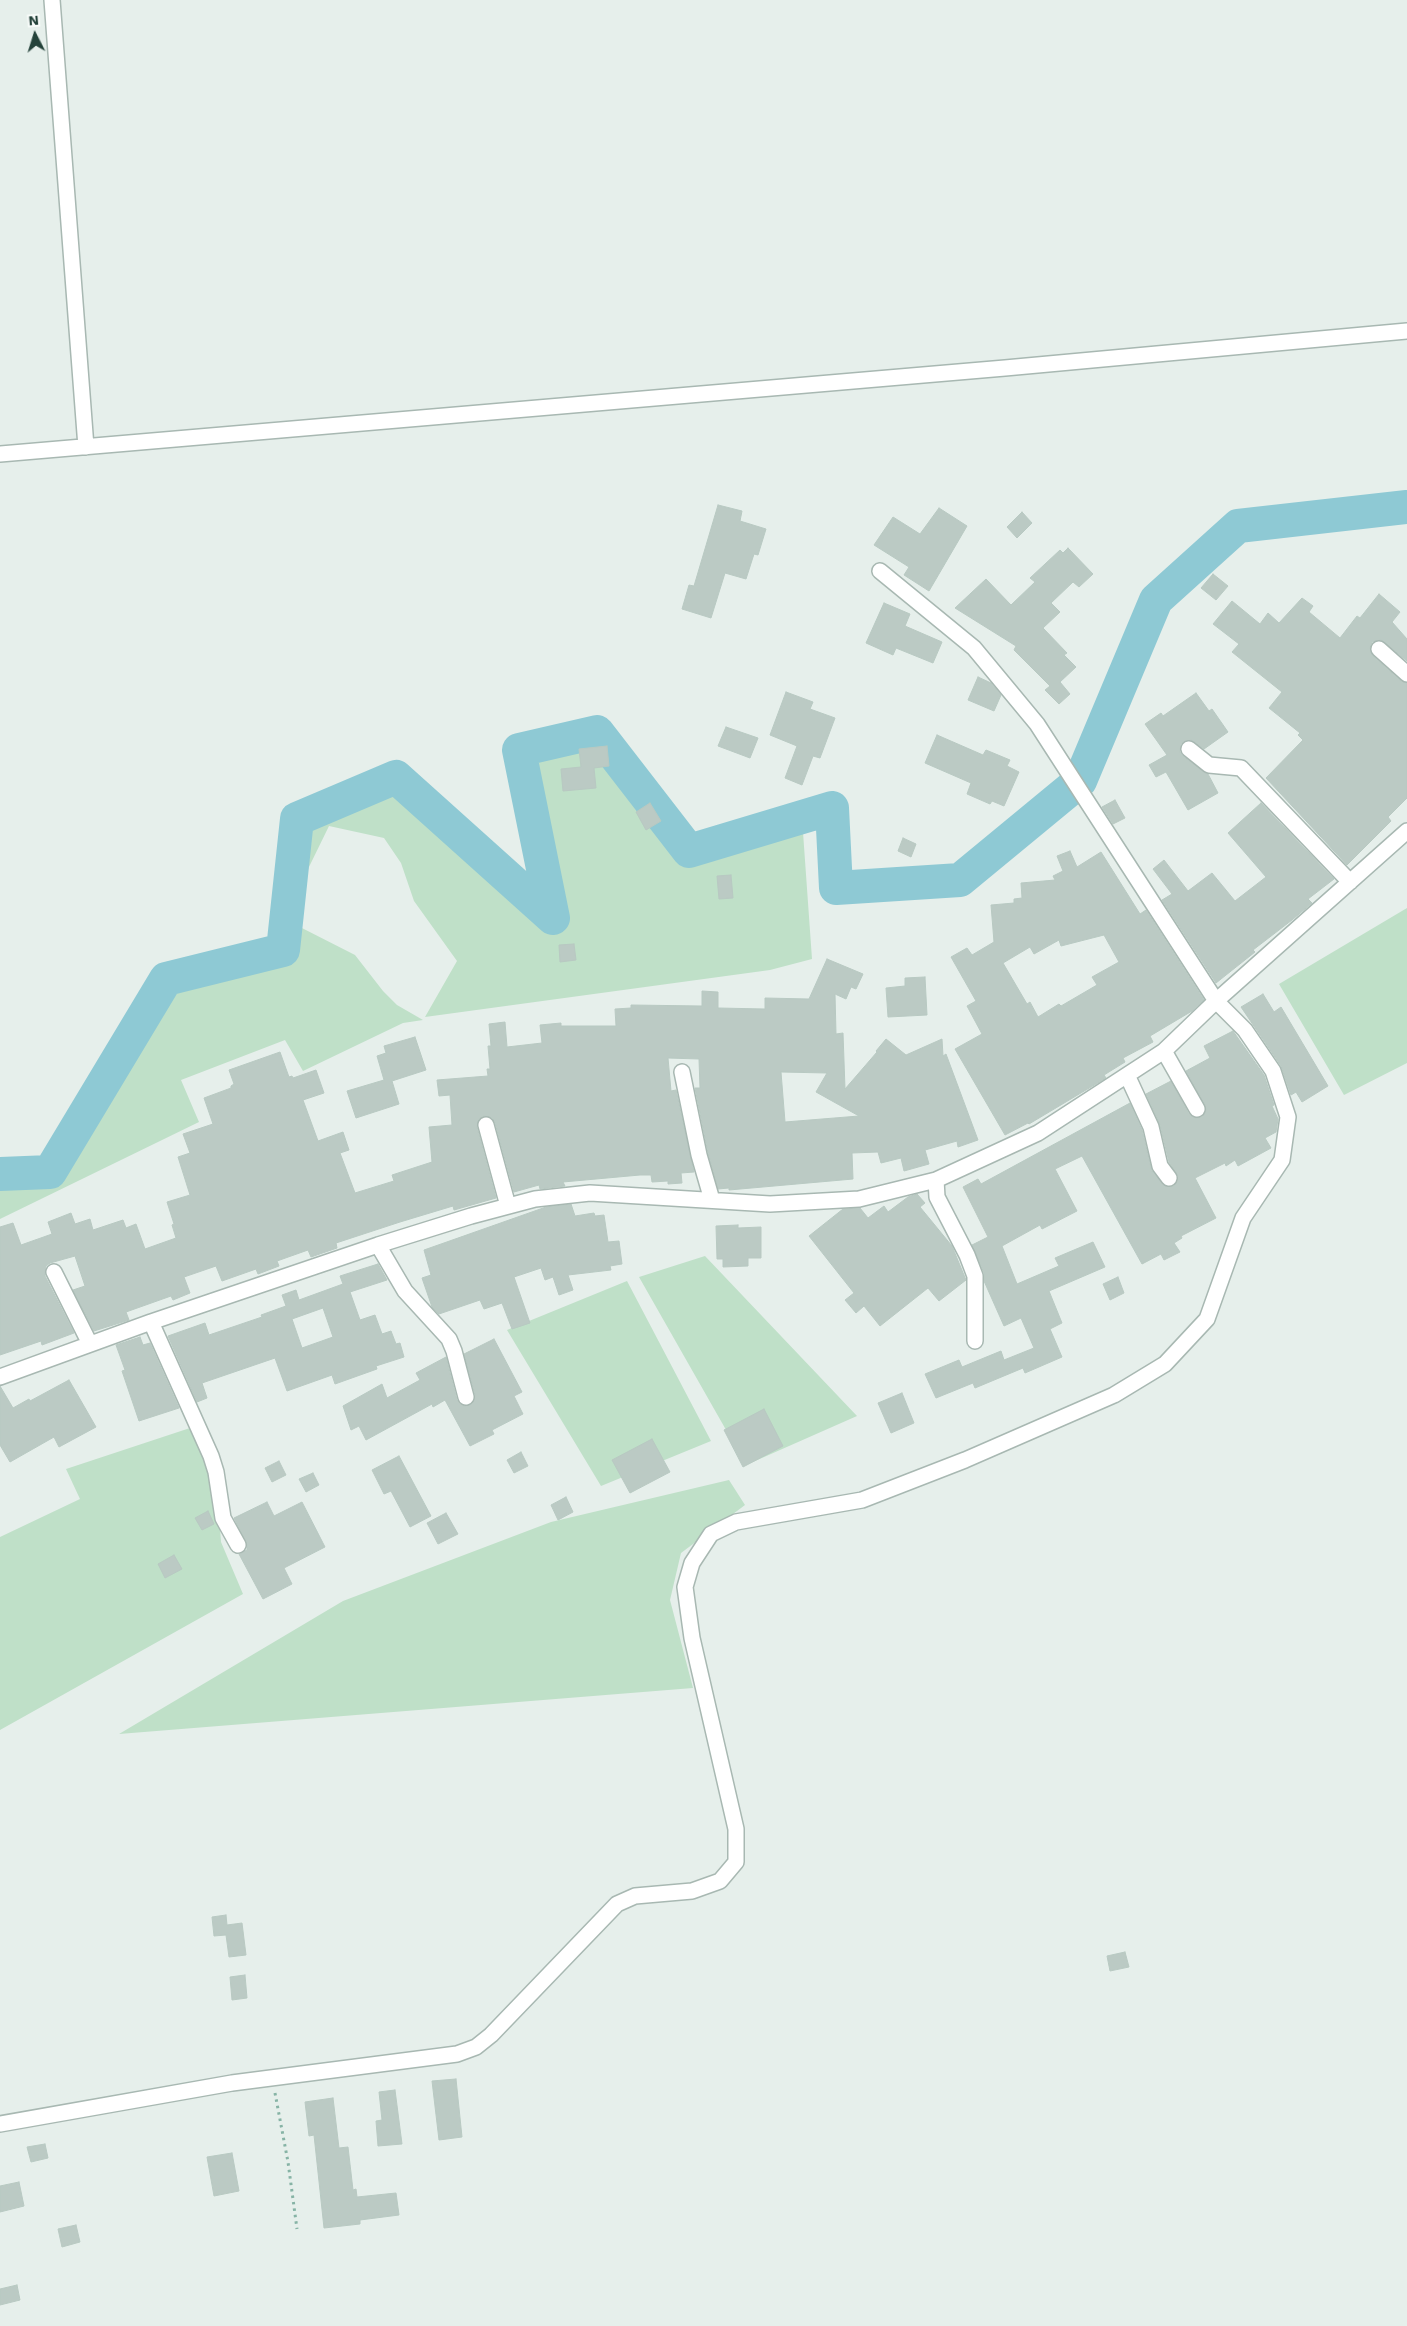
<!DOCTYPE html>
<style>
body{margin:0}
#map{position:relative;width:1407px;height:2326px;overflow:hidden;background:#e6efeb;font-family:"Work Sans",sans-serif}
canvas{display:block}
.north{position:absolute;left:10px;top:10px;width:50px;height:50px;-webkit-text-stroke:4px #f7fbf9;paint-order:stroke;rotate:355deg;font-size:14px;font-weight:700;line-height:20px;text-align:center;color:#24423a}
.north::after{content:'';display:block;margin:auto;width:18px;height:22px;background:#24423a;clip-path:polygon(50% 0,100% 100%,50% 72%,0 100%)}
</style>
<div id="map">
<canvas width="1407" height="2326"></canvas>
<div class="north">N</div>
</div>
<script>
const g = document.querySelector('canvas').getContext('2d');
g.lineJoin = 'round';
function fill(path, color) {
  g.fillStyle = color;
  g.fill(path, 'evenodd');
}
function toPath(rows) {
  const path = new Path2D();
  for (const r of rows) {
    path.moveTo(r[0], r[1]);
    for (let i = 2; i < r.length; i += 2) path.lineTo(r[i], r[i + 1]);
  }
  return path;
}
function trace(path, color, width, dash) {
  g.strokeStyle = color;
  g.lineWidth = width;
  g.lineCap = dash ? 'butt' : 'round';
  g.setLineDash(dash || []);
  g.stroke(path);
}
fill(toPath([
 [606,722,692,841,801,804,812,959,770,970,425,1017,457,961,414,901,401,863,384,838,329,826,308,869,296,925,355,955,383,991,397,1005,423,1020,403,1023,303,1071,285,1040,181,1080,199,1122,0,1219,0,1159,45,1158,163,968,270,937,287,806,368,774,408,766,538,890,506,741],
 [1407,908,1407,1063,1344,1095,1279,984],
 [705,1256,857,1416,746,1465,639,1277],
 [627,1281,711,1441,601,1486,507,1330],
 [190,1428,216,1472,221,1542,243,1594,0,1730,0,1537,80,1499,66,1469],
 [729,1480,745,1505,681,1553,670,1600,693,1688,119,1734,343,1601,551,1522]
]), '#bfe0c8');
trace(toPath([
 [0,1174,50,1172,166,979,283,950,297,819,396,777,553,918,519,750,597,732,689,851,832,808,836,888,960,880,1080,781,1156,600,1238,526,1407,507]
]), '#8ec9d4', 34);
const building = toPath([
 [718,505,742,511,740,521,766,529,758,555,754,554,746,579,725,573,711,618,682,609,689,585,694,586,718,505],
 [939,508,967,526,929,591,904,575,909,567,874,545,893,517,920,534,939,508],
 [1022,512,1032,523,1017,538,1007,527,1022,512],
 [1068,548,1093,574,1079,587,1073,582,1051,603,1060,612,1043,628,1067,653,1064,655,1076,667,1060,682,1070,694,1059,704,1045,690,1050,686,1014,650,1016,646,955,608,986,579,1011,605,1035,582,1030,578,1060,550,1063,553,1068,548],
 [1213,574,1228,586,1216,600,1201,588,1213,574],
 [1379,594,1400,612,1392,622,1407,639,1407,661,1381,640,1372,642,1370,648,1373,656,1401,681,1407,683,1407,798,1388,817,1391,821,1347,865,1266,778,1303,740,1298,735,1300,733,1269,708,1282,692,1232,652,1239,644,1213,624,1232,601,1260,624,1268,613,1279,623,1302,598,1313,606,1309,612,1340,638,1357,616,1360,618,1379,594],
 [884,603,910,614,905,626,942,642,933,663,896,648,893,655,866,643,884,603],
 [978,677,991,683,1001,695,994,711,968,700,978,677],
 [786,692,813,702,810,709,835,718,820,758,813,756,802,785,785,778,797,746,770,735,786,692],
 [1196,693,1209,711,1212,709,1228,732,1204,749,1191,740,1181,744,1180,752,1183,756,1208,774,1218,793,1188,810,1166,772,1156,777,1149,765,1167,755,1145,724,1161,713,1163,716,1196,693],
 [726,727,758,738,750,758,718,746,726,727],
 [937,735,983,755,986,750,1010,760,1007,766,1019,772,1004,806,992,801,990,804,967,794,971,783,925,763,937,735],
 [607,746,609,766,594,768,596,788,563,791,561,769,581,767,579,749,607,746],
 [1115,800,1125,818,1113,824,1102,807,1115,800],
 [650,803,661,821,646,830,636,812,650,803],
 [1261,803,1334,879,1308,899,1312,903,1292,920,1253,950,1255,952,1216,983,1162,900,1172,894,1153,869,1164,860,1188,891,1212,873,1235,901,1266,877,1228,833,1261,803],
 [903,838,916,844,911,857,898,851,903,838],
 [1070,851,1077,867,1101,852,1140,914,1146,910,1204,1000,1192,1011,1150,1036,1153,1042,1123,1058,1125,1062,1104,1075,1106,1078,1029,1124,1028,1123,1005,1135,955,1049,982,1034,967,1006,976,1001,951,957,967,948,972,955,994,942,991,905,1014,903,1014,899,1022,898,1021,883,1055,880,1053,876,1063,871,1057,856,1070,851],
 [1104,935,1119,962,1092,977,1097,985,1061,1006,1059,1004,1038,1017,1030,1002,1027,1004,1003,963,1030,947,1034,954,1059,940,1061,946,1104,935],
 [731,875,733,898,719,899,717,876,731,875],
 [574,944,576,960,560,962,559,945,574,944],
 [827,959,863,974,856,989,851,987,846,999,835,994,836,1034,843,1033,845,1089,877,1052,876,1051,886,1039,906,1055,942,1039,943,1056,946,1054,978,1140,958,1147,957,1141,925,1150,929,1164,904,1171,901,1158,881,1163,878,1152,852,1153,853,1179,729,1190,729,1188,718,1189,708,1153,695,1088,700,1088,699,1059,668,1058,671,1091,676,1090,694,1172,681,1173,682,1183,668,1184,668,1181,652,1182,651,1175,640,1175,563,1182,565,1186,540,1189,539,1185,514,1192,495,1123,492,1118,484,1116,479,1119,477,1127,496,1198,454,1210,453,1206,400,1222,336,1243,337,1248,311,1257,308,1250,277,1261,279,1266,258,1274,256,1269,222,1281,216,1266,184,1277,190,1293,173,1300,171,1296,126,1312,129,1320,94,1331,73,1290,85,1286,75,1256,50,1263,46,1266,45,1276,74,1333,42,1345,41,1341,0,1355,0,1227,13,1223,21,1245,52,1234,48,1222,71,1213,75,1224,90,1219,93,1230,123,1220,126,1228,136,1224,145,1249,176,1238,172,1225,174,1224,167,1202,190,1195,178,1157,190,1153,183,1134,213,1124,204,1098,231,1088,231,1086,234,1084,229,1070,280,1052,289,1077,292,1076,293,1078,316,1070,324,1093,303,1100,318,1141,343,1132,349,1150,340,1153,355,1193,394,1181,392,1175,432,1162,429,1127,452,1125,450,1095,439,1096,437,1080,488,1076,487,1069,490,1069,488,1046,491,1046,489,1024,505,1022,507,1047,542,1043,540,1025,561,1023,561,1026,616,1026,615,1009,631,1008,631,1005,702,1006,702,991,718,992,718,1008,765,1009,765,998,809,999,827,959],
 [781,1072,827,1073,816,1092,859,1116,785,1122,781,1072],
 [925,977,927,1015,888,1017,886,988,905,986,905,978,925,977],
 [1263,994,1274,1012,1281,1007,1328,1086,1302,1102,1296,1092,1291,1095,1281,1066,1241,1007,1263,994],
 [1233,1031,1264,1075,1274,1105,1272,1106,1278,1119,1276,1132,1265,1138,1271,1148,1238,1166,1235,1160,1226,1166,1225,1163,1195,1178,1216,1218,1181,1236,1182,1238,1174,1243,1180,1252,1164,1260,1161,1254,1142,1264,1082,1156,1055,1169,1077,1211,1042,1229,1040,1225,1002,1246,1017,1284,1059,1266,1055,1258,1093,1242,1105,1267,1049,1291,1062,1323,1050,1329,1062,1357,1025,1373,1023,1368,975,1388,973,1383,936,1398,925,1374,959,1360,962,1367,1001,1351,1004,1360,1034,1348,1021,1318,1004,1326,984,1281,984,1273,972,1245,988,1237,963,1187,978,1179,981,1184,1130,1103,1142,1130,1152,1171,1165,1186,1174,1186,1178,1176,1169,1162,1160,1125,1146,1094,1171,1081,1189,1114,1196,1118,1202,1117,1206,1110,1205,1105,1186,1071,1210,1058,1204,1046,1233,1031],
 [415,1037,426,1070,392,1081,399,1104,356,1118,347,1091,384,1080,377,1056,386,1053,384,1046,415,1037],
 [917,1194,925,1203,920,1207,952,1246,966,1280,939,1301,928,1288,880,1326,864,1306,856,1313,845,1300,854,1293,809,1236,843,1209,860,1208,868,1218,884,1206,888,1212,908,1197,917,1194],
 [571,1204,575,1216,594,1213,595,1216,604,1215,608,1242,619,1241,622,1264,610,1266,611,1270,568,1275,573,1290,559,1295,553,1277,545,1280,541,1268,514,1277,530,1323,512,1329,502,1303,484,1309,480,1300,439,1314,432,1307,422,1278,431,1275,424,1250,546,1207,571,1204],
 [738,1225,738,1228,761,1227,761,1258,748,1258,748,1266,723,1267,723,1259,717,1259,716,1226,738,1225],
 [378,1264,387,1280,350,1292,360,1320,375,1315,382,1334,391,1331,396,1344,400,1343,404,1357,376,1366,377,1369,335,1384,332,1375,287,1391,275,1358,202,1383,207,1398,197,1402,168,1336,205,1323,209,1335,262,1317,261,1315,286,1306,282,1295,296,1290,299,1300,343,1284,340,1276,378,1264],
 [323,1308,333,1337,302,1348,292,1319,323,1308],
 [1118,1277,1124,1293,1110,1300,1103,1284,1118,1277],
 [140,1337,143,1345,150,1343,179,1408,139,1421,122,1371,125,1370,116,1345,140,1337],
 [494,1339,522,1392,514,1396,523,1414,492,1430,494,1434,470,1446,445,1400,433,1407,432,1404,366,1440,359,1426,351,1430,343,1406,382,1384,387,1398,420,1380,416,1373,446,1357,457,1400,464,1406,472,1404,475,1395,464,1354,494,1339],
 [69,1380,96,1427,59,1447,54,1437,10,1462,0,1445,0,1386,13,1408,29,1399,30,1401,69,1380],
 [902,1393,914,1423,891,1433,878,1403,902,1393],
 [764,1409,783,1446,743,1467,724,1430,764,1409],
 [652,1439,670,1472,630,1493,612,1460,652,1439],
 [521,1452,528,1466,514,1473,507,1460,521,1452],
 [399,1456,431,1516,410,1527,391,1491,384,1494,372,1470,399,1456],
 [279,1461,286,1475,272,1482,265,1468,279,1461],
 [313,1473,319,1485,306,1492,299,1479,313,1473],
 [566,1497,573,1512,558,1520,551,1505,566,1497],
 [267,1502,274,1516,302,1502,325,1547,284,1568,292,1584,263,1599,239,1554,247,1550,247,1545,234,1518,267,1502],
 [208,1511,214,1524,202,1530,195,1518,208,1511],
 [446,1513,458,1534,438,1544,427,1523,446,1513],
 [174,1555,182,1569,165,1578,158,1564,174,1555],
 [226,1915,227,1925,242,1923,246,1955,229,1957,226,1935,214,1936,212,1917,226,1915],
 [1125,1952,1129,1967,1110,1971,1107,1956,1125,1952],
 [245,1975,247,1998,232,2000,230,1977,245,1975],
 [456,2079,462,2137,439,2140,432,2081,456,2079],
 [395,2090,402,2144,378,2146,376,2121,382,2120,379,2092,395,2090],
 [333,2098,339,2148,348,2147,353,2190,356,2189,357,2197,396,2193,399,2215,360,2220,360,2224,324,2228,314,2135,309,2136,305,2102,333,2098],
 [45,2144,48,2158,31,2162,27,2147,45,2144],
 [232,2153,239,2191,214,2196,207,2157,232,2153],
 [19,2182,24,2206,0,2212,0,2186,19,2182],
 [76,2225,80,2242,62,2247,58,2229,76,2225],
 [17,2285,20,2300,0,2305,0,2289,17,2285]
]);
fill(building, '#bbcac4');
trace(building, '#b8c9c2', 1);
const minor = toPath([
 [52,0,86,447],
 [0,454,1005,368,1407,331],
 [1379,649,1407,674],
 [1189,749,1209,765,1241,768,1350,882],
 [1164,1051,1197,1109],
 [682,1072,699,1155,712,1200],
 [1127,1075,1151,1127,1160,1166,1169,1178],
 [486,1125,508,1206],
 [936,1180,937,1197,967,1255,975,1276,975,1341],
 [378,1245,405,1291,449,1339,454,1351,466,1397],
 [54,1272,90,1344],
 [151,1322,211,1456,216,1472,223,1518,238,1545],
 [0,1377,151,1322,378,1245,471,1216,535,1199,590,1193,770,1204,859,1199,936,1180,1038,1133,1164,1051,1216,1001,1407,831],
 [0,2124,232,2083,457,2054,476,2047,491,2035,617,1904,635,1896,692,1891,720,1881,736,1862,736,1829,692,1638,685,1587,692,1563,711,1534,736,1522,862,1500,965,1460,1114,1395,1165,1364,1207,1319,1243,1218,1282,1160,1288,1117,1273,1071,1245,1030,1216,1001,1037,724,974,648,880,571]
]);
trace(minor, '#a8b8b2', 18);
trace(toPath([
 [275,2093,288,2162,297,2229]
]), '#86b3a5', 3, [2.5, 4]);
trace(minor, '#fff', 15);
</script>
